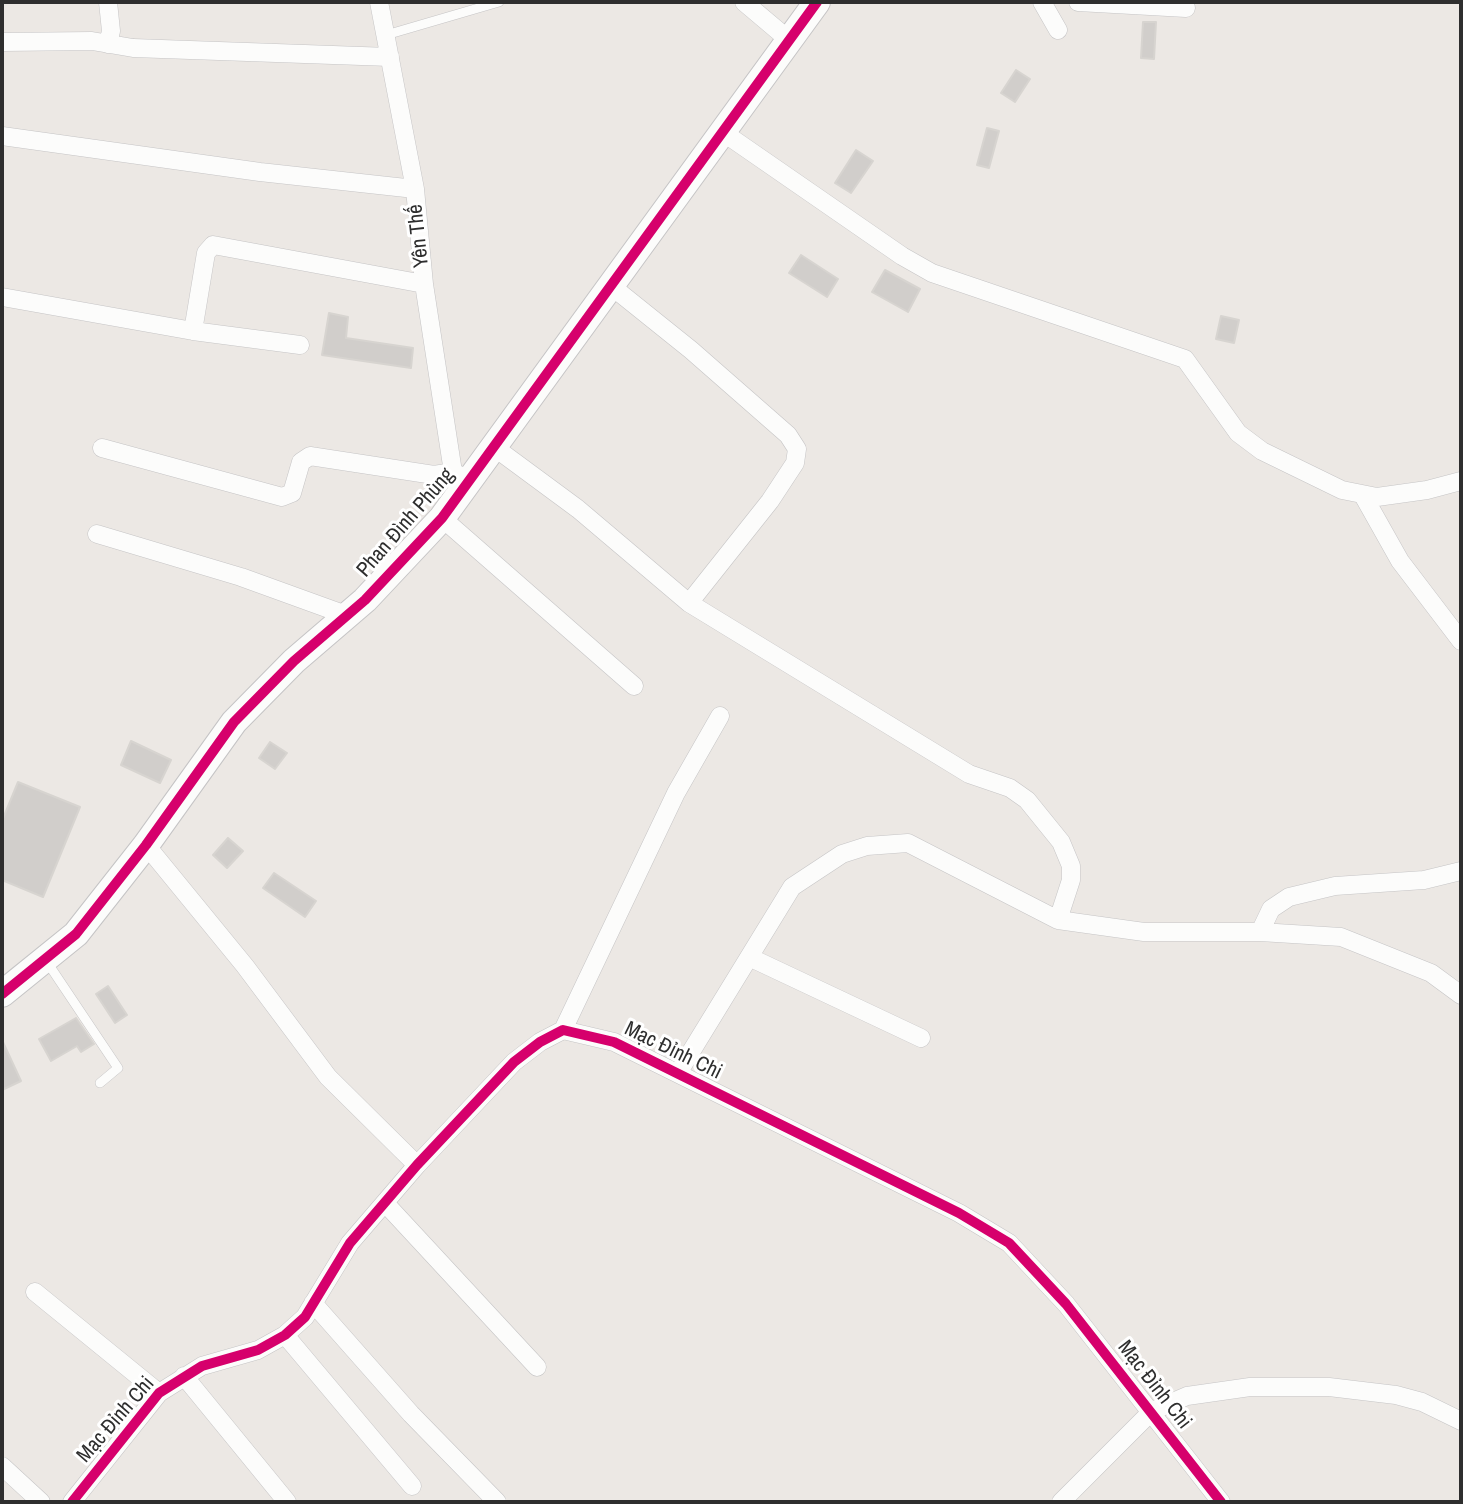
<!DOCTYPE html>
<meta charset="utf-8">
<style>
body{margin:0}
#map{position:relative;width:1463px;height:1504px;overflow:hidden;background:#ece8e4;font-family:"Archivo Narrow",sans-serif}
canvas{display:block}
.frame{position:absolute;inset:0;border:4px solid #2e2e2e;pointer-events:none}
</style>
<div id="map">
<canvas width="1463" height="1504"></canvas>
<div class="frame"></div>
</div>
<script>
const g = document.querySelector('canvas').getContext('2d');
g.lineJoin = 'round';
function fill(path, color) {
  g.fillStyle = color;
  g.fill(path, 'evenodd');
}
function toPath(rows) {
  const path = new Path2D();
  for (const r of rows) {
    path.moveTo(r[0], r[1]);
    for (let i = 2; i < r.length; i += 2) path.lineTo(r[i], r[i + 1]);
  }
  return path;
}
function trace(path, color, width, dash) {
  g.strokeStyle = color;
  g.lineWidth = width;
  g.lineCap = dash ? 'butt' : 'round';
  g.setLineDash(dash || []);
  g.stroke(path);
}
function label(font, color, halo, rows, align = 'center') {
  g.font = font + ' "Archivo Narrow",sans-serif';
  g.lineWidth = 6;
  g.setLineDash([]);
  g.textBaseline = 'middle';
  g.strokeStyle = halo;
  g.fillStyle = color;
  for (const [text, x, y, turn = 0] of rows) {
    g.save();
    g.translate(x, y);
    g.rotate((+turn || 0) * Math.PI / 180);
    g.textAlign = isNaN(turn) ? turn : align;
    if (halo) g.strokeText(text, 0, 0);
    g.fillText(text, 0, 0);
    g.restore();
  }
}
const building = toPath([
 [1143,22,1156,22,1154,59,1141,58,1143,22],
 [1016,70,1030,79,1015,102,1001,93,1016,70],
 [987,128,999,131,989,168,977,165,987,128],
 [856,150,873,161,851,193,835,183,856,150],
 [801,255,838,279,827,297,789,273,801,255],
 [885,270,920,289,908,312,872,292,885,270],
 [329,313,348,317,346,338,413,348,411,368,322,355,329,313],
 [1221,316,1239,320,1234,343,1216,339,1221,316],
 [131,741,171,760,160,783,121,765,131,741],
 [270,742,287,753,275,769,259,758,270,742],
 [18,782,80,807,43,897,2,880,2,821,18,782],
 [228,838,243,851,227,868,213,855,228,838],
 [274,873,316,901,305,917,263,888,274,873],
 [108,986,127,1015,115,1023,96,994,108,986],
 [76,1018,94,1044,81,1052,77,1046,51,1061,39,1039,76,1018],
 [2,1040,21,1081,2,1090,2,1040]
]);
fill(building, '#d1cecb');
trace(building, '#d7d4d0', 2);
const lane = toPath([
 [386,35,499,2],
 [47,962,118,1068,100,1083]
]);
const street = toPath([
 [379,2,415,189,424,284,453,472],
 [744,2,789,40],
 [1042,2,1058,30],
 [1078,2,1186,8],
 [2,42,92,41,133,48,390,57],
 [108,44,111,31,108,2],
 [724,133,902,256,932,273,1185,359,1238,433,1262,451,1342,490,1377,497,1427,490,1461,481],
 [2,136,260,172,415,189],
 [610,285,691,350,788,435,797,449,795,463,770,501,689,603],
 [2,297,193,331,300,345],
 [193,331,206,253,213,245,424,284],
 [494,447,578,509,689,603,969,774,1010,788,1027,800,1061,842,1071,866,1071,880,1058,920],
 [102,448,282,497,292,493,301,462,310,456,434,475,453,472,461,476],
 [1364,497,1400,561,1461,641],
 [442,518,634,686],
 [97,534,241,577,346,615],
 [146,845,245,966,328,1077,417,1165],
 [1260,932,1271,909,1289,897,1335,886,1424,880,1461,871],
 [749,957,921,1038],
 [563,1030,676,793,720,716],
 [678,1073,792,887,842,854,867,846,908,843,1058,920,1144,932,1260,932,1341,937,1431,973,1461,995],
 [385,1203,537,1367],
 [35,1292,159,1393],
 [313,1303,411,1414,497,1502],
 [285,1335,412,1486],
 [184,1376,287,1502],
 [2,1466,41,1502],
 [72,1502,159,1393,202,1366,258,1350,285,1335,305,1317,350,1243,417,1165,514,1062,540,1042,563,1030,614,1042,959,1213,1009,1243,1066,1304,1221,1502],
 [1061,1502,1152,1411,1187,1396,1250,1387,1329,1387,1396,1395,1422,1402,1461,1421]
]);
const secondary = toPath([
 [2,994,76,934,146,845,234,722,294,661,365,600,442,518,817,2]
]);
trace(lane, '#c5c4c5', 10);
trace(street, '#c5c4c5', 19);
trace(secondary, '#c5c4c5', 28);
trace(lane, '#fcfcfb', 9);
trace(street, '#fcfcfb', 18);
trace(secondary, '#fcfcfb', 26);
trace(toPath([
 [2,994,76,934,146,845,234,722,294,661,365,600,442,518,817,2],
 [72,1502,159,1393,202,1366,258,1350,285,1335,305,1317,350,1243,417,1165,514,1062,540,1042,563,1030,614,1042,959,1213,1009,1243,1066,1304,1221,1502]
]), '#d6006c', 10);
label('21px', '#2e2e2e', '#fff', [
 ["Yên Thế",419,236,-96],
 ["Phan Đình Phùng",406,523,-49],
 ["Mạc Đỉnh Chi",673,1051,26],
 ["Mạc Đỉnh Chi",1154,1385,52],
 ["Mạc Đỉnh Chi",116,1420,-49]
]);
</script>
